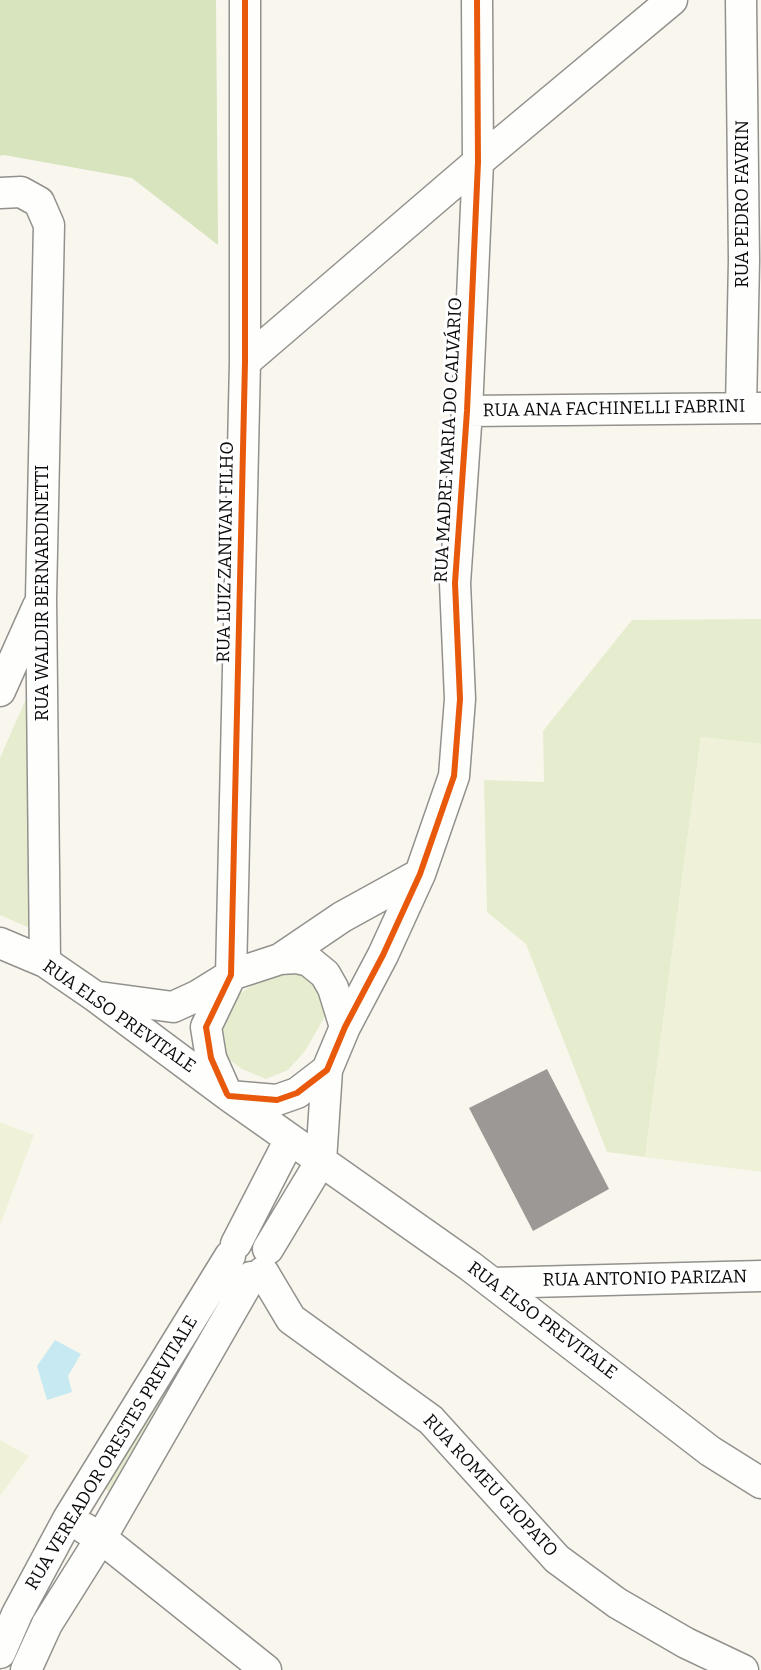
<!DOCTYPE html>
<meta charset="utf-8">
<style>
body{margin:0}
canvas{display:block;background:#f9f6ee}
</style>
<canvas width="761" height="1670"></canvas>
<script>
const g = document.querySelector('canvas').getContext('2d');
g.lineJoin = 'round';
function fill(path, color) {
  g.fillStyle = color;
  g.fill(path, 'evenodd');
}
function toPath(rows) {
  const path = new Path2D();
  for (const r of rows) {
    path.moveTo(r[0], r[1]);
    for (let i = 2; i < r.length; i += 2) path.lineTo(r[i], r[i + 1]);
  }
  return path;
}
function trace(path, color, width, dash) {
  g.strokeStyle = color;
  g.lineWidth = width;
  g.lineCap = dash ? 'butt' : 'round';
  g.setLineDash(dash || []);
  g.stroke(path);
}
function label(font, color, halo, rows, align = 'center') {
  g.font = font + ' Bitter,serif';
  g.lineWidth = 6;
  g.setLineDash([]);
  g.textBaseline = 'middle';
  g.strokeStyle = halo;
  g.fillStyle = color;
  for (const [text, x, y, turn = 0] of rows) {
    g.save();
    g.translate(x, y);
    g.rotate((+turn || 0) * Math.PI / 180);
    g.textAlign = isNaN(turn) ? turn : align;
    if (halo) g.strokeText(text, 0, 0);
    g.fillText(text, 0, 0);
    g.restore();
  }
}
fill(toPath([
 [761,619,761,744,701,737,645,1157,607,1152,526,944,487,912,484,780,544,782,543,731,632,620],
 [29,692,32,929,0,915,0,758],
 [301,968,331,1006,305,1051,288,1070,266,1079,242,1069,227,1058,220,1011,239,994,259,981],
 [215,1298,228,1302,115,1489,108,1491,104,1487]
]), '#e6edcf');
fill(toPath([
 [0,0,216,0,218,245,132,178,4,155,0,156]
]), '#d7e4bd');
fill(toPath([
 [701,737,761,744,761,1172,645,1157],
 [0,1122,34,1135,0,1225],
 [0,1440,29,1456,0,1496]
]), '#eff2d9');
fill(toPath([
 [55,1340,81,1354,68,1376,72,1392,47,1400,37,1366]
]), '#c6e9f2');
fill(toPath([
 [547,1069,609,1189,533,1231,469,1108]
]), '#9c9895');
const minor = toPath([
 [0,193,21,192,39,202,49,225,41,598,45,962],
 [245,362,478,162,672,0],
 [741,408,744,260,741,0],
 [467,411,761,408],
 [0,691,38,606],
 [0,943,45,962,96,997,229,1096,470,1266,710,1451,761,1483],
 [280,959,296,958,309,961,325,974,333,988,345,1027],
 [99,997,173,1007,197,996,231,975,280,959,342,917,420,874],
 [227,1094,211,1058,206,1027,231,975,245,362,245,0],
 [229,1096,277,1100,297,1093,327,1070,345,1027,383,955,420,874,454,776,460,699,455,583,467,411,478,162,477,0],
 [236,1244,290,1139],
 [268,1249,321,1161,327,1070],
 [263,1272,291,1319,431,1420,557,1559,617,1603,686,1643,743,1670],
 [492,1283,761,1276],
 [84,1528,101,1538,266,1670],
 [0,1653,17,1614,68,1519,230,1256],
 [26,1670,47,1624,101,1538,251,1277]
]);
trace(minor, '#92918d', 33);
trace(minor, '#fefefc', 30);
trace(toPath([
 [227,1094,211,1058,206,1027,231,975,245,362,245,0],
 [229,1096,277,1100,297,1093,327,1070,345,1027,383,955,420,874,454,776,460,699,455,583,467,411,478,162,477,0]
]), '#e8590c', 6);
label('18px', '#0b0b0b', '#fff', [
 ["RUA PEDRO FAVRIN",743,204,-90],
 ["RUA ANA FACHINELLI FABRINI",614,409,-1],
 ["RUA MADRE MARIA DO CALVÁRIO",449,440,-87],
 ["RUA LUIZ ZANIVAN FILHO",226,552,-89],
 ["RUA WALDIR BERNARDINETTI",43,593,-90],
 ["RUA ELSO PREVITALE",119,1017,35],
 ["RUA ANTONIO PARIZAN",645,1279,-1],
 ["RUA ELSO PREVITALE",542,1321,37],
 ["RUA VEREADOR ORESTES PREVITALE",112,1453,-59],
 ["RUA ROMEU GIOPATO",490,1486,47]
]);
</script>
